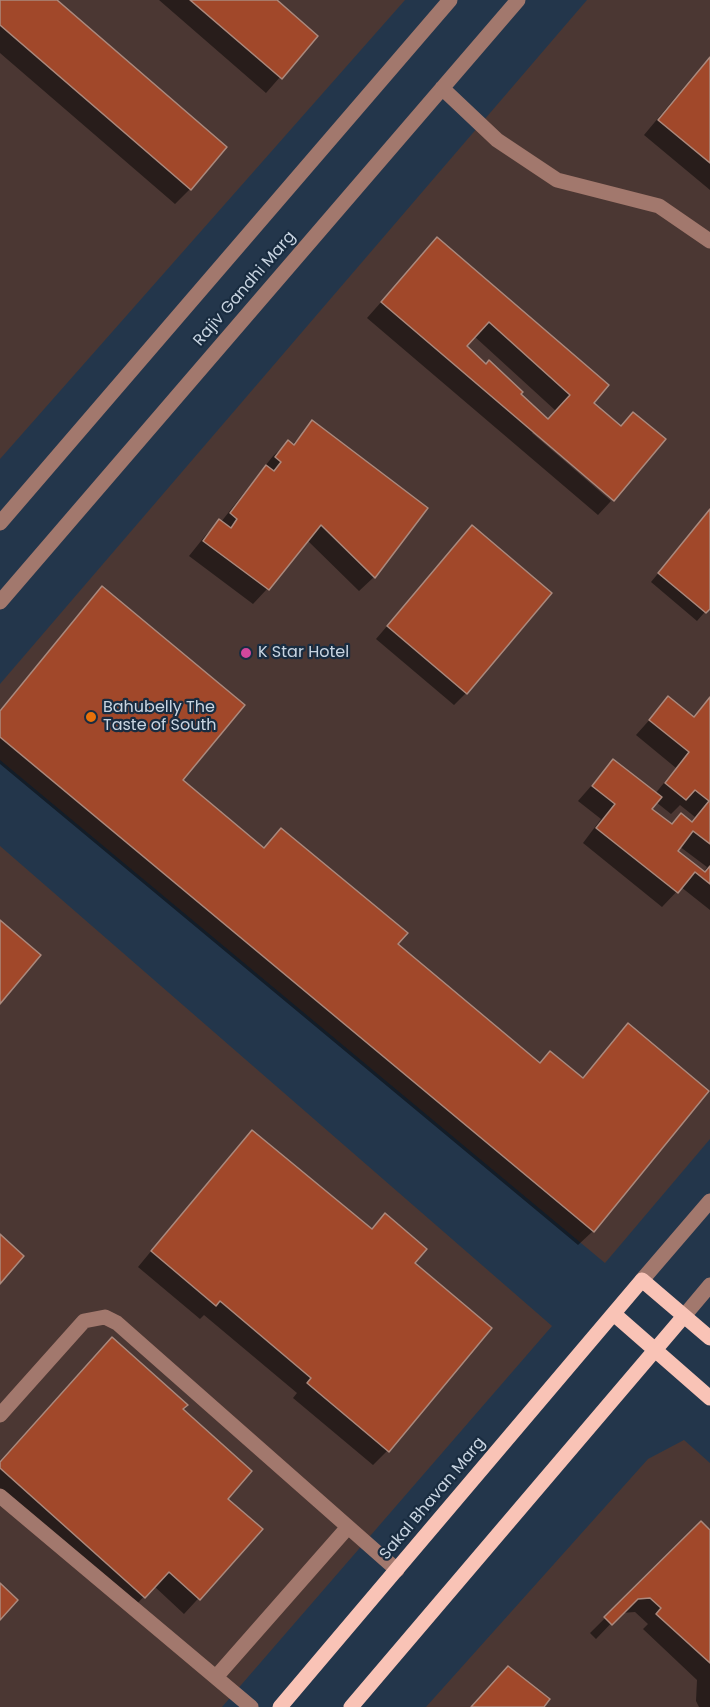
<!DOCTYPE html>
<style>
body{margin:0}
canvas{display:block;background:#23364b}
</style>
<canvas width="710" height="1707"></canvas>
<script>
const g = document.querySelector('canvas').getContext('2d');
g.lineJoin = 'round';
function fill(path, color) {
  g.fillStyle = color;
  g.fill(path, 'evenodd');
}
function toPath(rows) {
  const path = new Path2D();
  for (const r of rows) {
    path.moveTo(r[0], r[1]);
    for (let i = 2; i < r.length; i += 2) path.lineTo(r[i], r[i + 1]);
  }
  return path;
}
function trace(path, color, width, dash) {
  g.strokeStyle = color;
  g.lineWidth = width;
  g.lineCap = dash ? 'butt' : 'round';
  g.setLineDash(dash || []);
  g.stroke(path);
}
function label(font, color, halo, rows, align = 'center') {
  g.font = font + ' Poppins,sans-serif';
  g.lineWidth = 4.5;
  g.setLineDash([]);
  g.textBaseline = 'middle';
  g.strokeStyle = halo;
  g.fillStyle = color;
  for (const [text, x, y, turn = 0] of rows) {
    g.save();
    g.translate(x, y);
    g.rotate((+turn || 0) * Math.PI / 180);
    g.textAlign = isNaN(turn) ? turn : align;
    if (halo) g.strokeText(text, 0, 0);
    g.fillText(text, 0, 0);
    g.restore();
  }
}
fill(toPath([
 [0,0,405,0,0,459],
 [587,0,710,0,710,1139,605,1263,0,760,0,684],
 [0,846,552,1326,222,1707,0,1707],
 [684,1440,710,1463,710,1707,426,1707,648,1459]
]), '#4b3733');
fill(toPath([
 [0,0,55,0,190,189,175,204,0,53],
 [159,0,275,0,316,36,266,93],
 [710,56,710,190,644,135],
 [437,239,592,404,620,427,664,440,534,431,532,433,611,501,598,515,367,318],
 [474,336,556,411,547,420,465,346],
 [313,422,374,577,359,591,307,540,267,589,253,604,189,556,205,536,219,521,221,522,273,456,288,442,292,445],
 [710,511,710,606,697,621,651,582],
 [472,527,466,693,454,705,376,639],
 [102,588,181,780,263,849,282,830,396,945,539,1064,581,1079,628,1025,593,1231,578,1245,0,764,0,710,88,603],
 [669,698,693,717,710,698,710,910,681,887,662,907,583,843,601,819,578,801,613,761,655,794,676,768,636,735],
 [656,802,671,814,680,805,695,817,691,822,681,815,670,825,650,809],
 [679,846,707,867,704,872,676,851],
 [253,1132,370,1230,385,1215,413,1264,387,1451,373,1465,293,1398,297,1393,204,1315,200,1319,138,1267,238,1146],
 [181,1409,226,1499,261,1530,184,1614,154,1586,129,1612,0,1496,0,1463],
 [701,1523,710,1532,710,1707,699,1707,696,1701,697,1680,643,1629,648,1624,635,1612,621,1613,596,1639,590,1633]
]), '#0007');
const building = toPath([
 [0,0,57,0,227,147,191,190,0,25,0,0],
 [190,0,277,0,318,36,282,79,190,0],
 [710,57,710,163,658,120,710,57],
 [437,237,609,385,594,403,621,426,633,412,666,439,614,501,381,302,437,237],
 [489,322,570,395,548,419,521,394,523,392,489,360,486,364,467,346,489,322],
 [312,420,428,508,375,578,321,525,269,590,203,541,219,519,231,528,237,519,230,513,266,465,274,471,281,462,275,457,288,440,294,445,312,420],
 [710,509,710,609,706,613,658,573,710,509],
 [472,525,552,593,467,694,387,626,472,525],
 [102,586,245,705,183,780,264,848,281,828,408,933,398,944,540,1063,550,1051,583,1078,628,1023,709,1091,594,1232,0,737,0,711,102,586],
 [668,696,694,717,710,697,710,844,693,831,678,851,705,872,710,866,710,884,695,872,678,893,596,828,615,804,592,786,613,759,662,797,652,809,672,824,681,813,692,822,709,801,695,790,686,800,665,783,689,752,649,720,668,696],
 [0,920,41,955,0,1004,0,920],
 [252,1130,372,1229,385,1213,427,1249,415,1263,492,1328,389,1452,307,1383,311,1378,220,1301,216,1306,151,1251,252,1130],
 [0,1234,24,1256,0,1284,0,1234],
 [112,1337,188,1405,183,1409,252,1471,228,1499,263,1529,200,1600,169,1572,145,1598,0,1468,0,1462,112,1337],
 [701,1521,710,1530,710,1663,656,1614,661,1608,650,1598,638,1599,612,1625,604,1617,701,1521],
 [0,1583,18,1600,0,1620,0,1583],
 [508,1666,550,1699,544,1707,471,1707,508,1666]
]);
fill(building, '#a1482a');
trace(building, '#ab897d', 1.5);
trace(toPath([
 [442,88,497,140,557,180,659,206,710,241],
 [0,523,450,0],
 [0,602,518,0],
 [642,1280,710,1201],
 [684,1316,710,1285],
 [0,1415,84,1321,105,1317,117,1323,397,1570],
 [0,1496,251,1707],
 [216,1677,348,1527]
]), '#a2786d', 15);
trace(toPath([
 [614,1314,710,1398],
 [280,1707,642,1280,710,1338],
 [351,1707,684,1316]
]), '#f9c3b6', 15);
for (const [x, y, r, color] of [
 [246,653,6,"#d1479c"],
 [91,717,6,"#e8710a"]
]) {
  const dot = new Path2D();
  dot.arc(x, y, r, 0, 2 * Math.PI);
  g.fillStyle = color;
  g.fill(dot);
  trace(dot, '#192c40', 2);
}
label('16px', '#c8d4e1', '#192c40', [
 ["Rajiv Gandhi Marg",245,289,-49],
 ["Sakal Bhavan Marg",433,1499,-50]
]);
label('16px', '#c8d4e1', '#192c40', [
 ["K Star Hotel",258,653],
 ["Bahubelly The",103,708],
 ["Taste of South",103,726]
], 'left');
</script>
